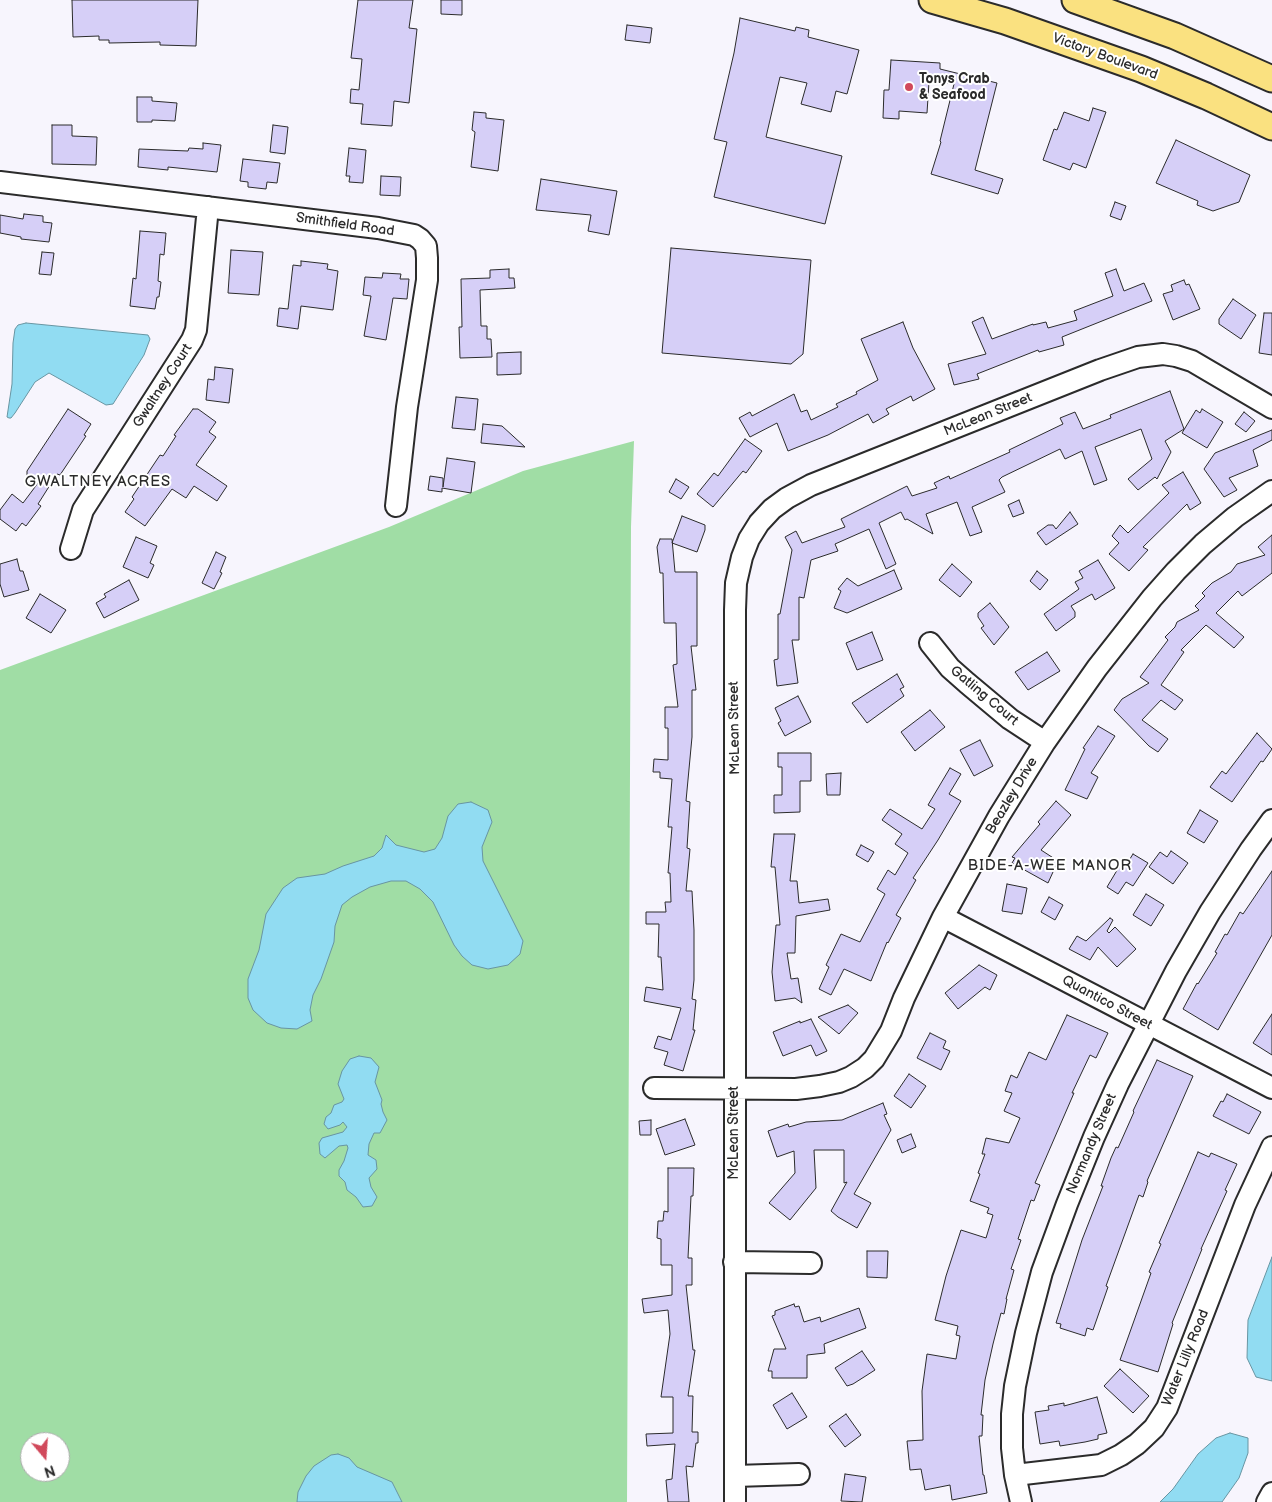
<!DOCTYPE html>
<style>
body{margin:0}
#map{position:relative;width:1272px;height:1502px;overflow:hidden;background:#f7f5fd;font-family:"Balsamiq Sans",sans-serif}
canvas{display:block}
.north{position:absolute;left:20px;top:1432px;width:50px;height:50px;box-sizing:border-box;background:#fff;border:1px solid #aaa;border-radius:50%;rotate:162deg;font-size:14px;font-weight:700;line-height:20px;text-align:center;color:#2b2b2b}
.north::after{content:'';display:block;margin:auto;width:18px;height:22px;background:#d1495b;clip-path:polygon(50% 0,100% 100%,50% 72%,0 100%)}
</style>
<div id="map">
<canvas width="1272" height="1502"></canvas>
<div class="north">N</div>
</div>
<script>
const g = document.querySelector('canvas').getContext('2d');
g.lineJoin = 'round';
function fill(path, color) {
  g.fillStyle = color;
  g.fill(path, 'evenodd');
}
function toPath(rows) {
  const path = new Path2D();
  for (const r of rows) {
    path.moveTo(r[0], r[1]);
    for (let i = 2; i < r.length; i += 2) path.lineTo(r[i], r[i + 1]);
  }
  return path;
}
function trace(path, color, width, dash) {
  g.strokeStyle = color;
  g.lineWidth = width;
  g.lineCap = dash ? 'butt' : 'round';
  g.setLineDash(dash || []);
  g.stroke(path);
}
function label(font, color, halo, rows, align = 'center') {
  g.font = font + ' "Balsamiq Sans",sans-serif';
  g.lineWidth = 4;
  g.setLineDash([]);
  g.textBaseline = 'middle';
  g.strokeStyle = halo;
  g.fillStyle = color;
  for (const [text, x, y, turn = 0] of rows) {
    g.save();
    g.translate(x, y);
    g.rotate((+turn || 0) * Math.PI / 180);
    g.textAlign = isNaN(turn) ? turn : align;
    if (halo) g.strokeText(text, 0, 0);
    g.fillText(text, 0, 0);
    g.restore();
  }
}
fill(toPath([
 [634,441,631,527,627,1502,0,1502,0,670,389,527,523,471],
 [30,1442,60,1442,60,1472,30,1472]
]), '#a0dda5');
const water = toPath([
 [26,323,148,335,150,339,144,355,113,404,106,405,49,373,35,382,15,413,11,418,9,418,7,417,12,384,13,343,15,329,18,325,26,323],
 [471,802,488,810,492,822,482,847,483,861,523,941,520,954,508,965,488,969,472,965,462,956,454,945,433,902,420,889,406,881,391,881,370,887,352,897,342,905,335,926,334,942,321,979,313,995,310,1010,312,1021,297,1029,281,1028,267,1023,253,1010,248,998,248,979,259,950,266,914,283,888,297,878,325,874,343,866,374,856,382,848,386,835,396,845,424,852,435,849,442,838,448,816,458,804,471,802],
 [359,1056,371,1058,379,1067,375,1082,382,1100,381,1104,383,1112,387,1120,380,1133,374,1133,369,1144,368,1155,376,1160,377,1169,369,1178,371,1187,377,1197,372,1206,363,1207,356,1197,347,1190,345,1182,339,1176,339,1170,344,1161,348,1148,347,1145,339,1146,325,1158,320,1154,319,1143,322,1138,343,1132,347,1127,343,1122,340,1125,328,1129,324,1124,326,1117,331,1113,334,1105,342,1102,344,1099,338,1084,342,1071,350,1059,359,1056],
 [1272,1257,1272,1381,1256,1377,1247,1358,1248,1320,1272,1257],
 [1230,1433,1248,1438,1248,1453,1239,1478,1222,1502,1160,1502,1173,1489,1198,1454,1216,1438,1230,1433],
 [338,1454,349,1458,357,1467,392,1482,402,1502,297,1502,298,1492,306,1476,314,1466,331,1455,338,1454]
]);
fill(water, '#91dcf2');
trace(water, '#6895a2', 1);
const building = toPath([
 [72,0,198,0,196,46,160,45,160,42,109,43,109,40,99,40,99,36,73,37,72,0],
 [358,0,413,0,409,28,417,29,409,103,394,101,392,126,361,124,363,104,350,103,351,89,359,90,362,59,351,58,358,0],
 [441,0,462,0,462,15,441,14,441,0],
 [740,18,795,31,796,27,809,30,808,37,859,50,847,94,836,91,831,112,801,104,807,83,780,77,766,137,842,156,825,224,714,197,727,142,714,139,734,53,740,18],
 [627,25,652,28,650,43,625,40,627,25],
 [891,60,940,63,940,69,997,83,975,170,1003,179,998,194,931,174,941,142,940,141,954,84,929,82,927,113,899,111,899,119,883,118,884,90,889,90,891,60],
 [137,97,152,97,152,101,177,103,175,121,152,120,152,122,137,122,137,97],
 [1093,108,1106,112,1086,168,1073,163,1070,170,1043,160,1054,129,1057,130,1064,112,1089,121,1093,108],
 [474,112,486,113,486,118,504,120,498,171,471,167,475,132,472,130,474,112],
 [52,125,72,125,72,136,97,137,96,165,52,164,52,125],
 [273,125,288,127,285,154,270,152,273,125],
 [1176,140,1250,175,1239,202,1213,211,1197,205,1198,201,1156,183,1176,140],
 [203,143,221,145,217,172,168,167,168,170,138,167,139,149,188,151,189,148,203,149,203,143],
 [349,148,366,150,363,183,349,182,350,176,346,176,349,148],
 [243,159,280,163,277,183,267,182,266,189,248,187,248,182,240,181,243,159],
 [381,176,401,177,400,196,380,195,381,176],
 [541,179,617,191,609,235,588,231,591,215,536,210,541,179],
 [1115,202,1126,206,1121,220,1110,216,1115,202],
 [24,214,43,216,43,222,52,223,49,242,21,239,21,237,0,233,0,215,23,219,24,214],
 [140,231,166,233,164,255,160,254,158,281,161,282,159,297,157,297,155,309,130,306,133,278,136,279,140,231],
 [671,248,811,260,803,354,791,364,662,353,671,248],
 [231,250,263,252,259,295,228,293,231,250],
 [42,252,54,253,51,275,39,274,42,252],
 [301,261,328,264,327,269,338,271,333,310,301,306,298,329,277,326,279,308,288,309,293,265,301,266,301,261],
 [509,269,509,278,514,278,515,288,480,290,481,326,487,326,487,339,491,339,492,357,460,358,459,327,462,327,461,279,490,278,490,270,509,269],
 [1116,269,1124,291,1144,283,1152,301,1062,337,1064,345,1039,352,1038,350,977,374,979,379,954,385,948,364,986,354,972,322,983,317,992,339,1033,324,1033,325,1046,322,1048,328,1077,320,1074,311,1113,296,1105,273,1116,269],
 [383,273,401,274,400,279,409,279,407,299,393,298,386,340,364,336,371,296,363,295,365,277,382,278,383,273],
 [1184,280,1186,285,1189,284,1200,309,1173,320,1163,294,1173,291,1171,285,1184,280],
 [1233,299,1256,315,1241,339,1219,324,1219,319,1233,299],
 [1264,313,1272,313,1272,355,1259,353,1264,313],
 [903,322,913,348,935,389,913,401,911,396,886,409,889,414,873,423,868,414,828,435,788,451,777,423,750,437,739,418,750,412,752,416,794,394,801,412,807,410,811,420,838,407,836,404,857,394,856,392,878,380,861,339,903,322],
 [521,352,521,374,497,375,497,353,521,352],
 [215,367,233,369,229,403,206,400,208,379,214,380,215,367],
 [1170,391,1184,429,1165,441,1171,452,1157,479,1155,477,1138,490,1128,479,1152,459,1141,429,1095,447,1107,480,1094,485,1082,451,1065,459,1060,449,1002,477,999,480,1005,492,972,507,982,532,970,536,957,502,926,514,933,534,907,519,905,520,901,512,879,523,896,564,886,569,869,529,835,544,838,551,811,560,804,598,799,597,799,640,792,640,798,683,777,686,774,660,778,659,778,614,780,614,792,550,785,537,796,531,802,543,845,527,841,519,907,486,912,496,937,488,934,483,949,476,950,479,1010,452,1009,450,1063,424,1060,418,1075,412,1083,429,1111,418,1110,415,1170,391],
 [456,397,478,399,475,430,452,428,456,397],
 [68,409,91,424,84,435,86,436,60,475,57,474,38,504,41,506,26,526,22,523,16,531,0,519,0,510,12,494,23,503,38,483,27,476,27,471,68,409],
 [193,409,198,409,216,422,209,432,216,437,196,465,227,486,217,501,194,486,186,498,172,489,145,526,125,512,134,499,132,497,160,455,163,456,176,436,174,435,193,409],
 [1202,409,1223,422,1207,448,1182,433,1196,410,1200,413,1202,409],
 [1244,412,1255,421,1246,432,1235,424,1244,412],
 [483,424,502,426,525,447,481,443,483,424],
 [1272,430,1272,440,1253,450,1258,466,1229,478,1237,490,1224,497,1204,469,1215,453,1272,430],
 [745,439,762,451,746,473,743,471,713,507,697,494,714,473,718,476,745,439],
 [447,458,475,462,471,493,442,488,442,492,428,490,430,476,443,478,443,487,447,458],
 [1183,472,1201,503,1190,510,1187,504,1143,547,1148,550,1129,571,1109,554,1119,543,1112,536,1120,525,1128,533,1169,493,1162,485,1183,472],
 [676,479,689,487,681,499,669,492,676,479],
 [1019,500,1024,513,1013,517,1008,505,1019,500],
 [1070,512,1078,524,1046,545,1037,533,1048,525,1053,525,1056,529,1070,512],
 [682,516,705,525,705,530,697,552,672,543,682,516],
 [1272,535,1272,573,1242,596,1238,591,1216,613,1244,637,1234,648,1206,625,1181,650,1184,652,1161,685,1183,700,1175,710,1161,700,1142,720,1168,739,1158,752,1149,746,1114,710,1122,699,1149,683,1140,677,1168,640,1165,637,1175,627,1177,622,1199,610,1195,606,1205,596,1202,593,1212,583,1231,572,1237,564,1265,555,1258,547,1272,535],
 [136,537,157,546,150,563,154,565,148,578,123,567,136,537],
 [660,539,672,539,675,572,697,572,697,646,691,646,696,690,692,690,692,737,686,801,690,802,687,848,690,849,686,891,692,891,694,930,694,980,692,999,696,1000,693,1030,695,1030,683,1071,664,1065,668,1052,654,1048,658,1036,671,1040,681,1008,644,1001,646,987,663,990,661,957,658,957,659,924,646,924,646,912,666,912,665,902,671,902,670,873,668,873,672,827,668,827,672,779,660,778,660,772,653,772,654,759,668,760,668,728,665,728,665,707,678,707,673,665,677,664,676,623,664,623,663,573,660,573,657,547,660,539],
 [216,552,226,557,220,572,222,573,214,589,202,583,216,552],
 [17,559,20,571,23,571,29,590,4,597,0,584,0,564,17,559],
 [1098,560,1115,588,1095,600,1092,594,1071,606,1075,612,1075,617,1056,631,1044,614,1079,589,1075,582,1083,578,1079,571,1098,560],
 [952,564,972,582,960,597,939,580,952,564],
 [894,570,902,589,847,613,834,608,841,591,838,589,847,578,858,586,894,570],
 [1037,571,1048,580,1040,590,1030,581,1037,571],
 [129,580,139,600,104,618,96,603,106,597,104,594,129,580],
 [40,594,66,610,51,633,26,618,40,594],
 [990,603,1009,627,994,645,981,628,984,626,978,617,978,613,990,603],
 [872,632,883,660,857,670,846,643,872,632],
 [1047,652,1060,671,1028,690,1015,672,1047,652],
 [897,674,904,687,900,689,904,696,867,723,852,703,897,674],
 [798,696,811,722,785,736,778,723,781,721,775,708,798,696],
 [930,710,945,727,915,751,901,732,930,710],
 [1098,726,1115,736,1091,773,1098,777,1087,799,1065,790,1085,749,1083,748,1098,726],
 [1257,733,1272,749,1263,762,1261,761,1232,802,1210,787,1222,771,1226,774,1257,733],
 [980,740,993,766,974,776,960,750,980,740],
 [778,753,811,753,811,781,800,781,800,812,774,813,774,795,782,795,782,767,778,767,778,753],
 [950,768,961,774,949,794,961,801,938,840,913,878,916,880,896,915,901,918,888,943,887,942,871,981,844,969,831,995,819,989,829,967,826,965,841,934,860,942,885,894,877,889,888,870,895,875,908,853,895,844,902,834,882,820,890,809,922,829,935,809,928,805,950,768],
 [841,773,840,795,827,795,826,774,841,773],
 [1056,801,1071,815,1041,850,1058,861,1048,883,1012,863,1015,858,1012,857,1040,824,1038,822,1056,801],
 [1200,810,1218,821,1204,843,1187,833,1200,810],
 [774,834,795,834,790,881,797,881,799,903,828,899,830,910,796,916,795,953,787,953,791,979,798,978,802,1003,795,998,775,1001,772,972,776,925,780,925,775,867,771,867,774,834],
 [861,845,874,852,868,862,856,855,861,845],
 [1171,851,1188,863,1173,884,1149,867,1160,852,1167,857,1171,851],
 [1133,854,1148,863,1133,886,1126,882,1118,894,1107,887,1119,867,1123,870,1133,854],
 [1272,871,1272,935,1218,1030,1183,1009,1197,983,1198,984,1217,953,1215,952,1225,934,1227,935,1240,912,1243,914,1272,871],
 [1007,884,1027,888,1022,914,1002,911,1007,884],
 [1146,894,1164,905,1151,926,1133,915,1146,894],
 [1049,897,1063,905,1055,920,1041,912,1049,897],
 [1110,918,1113,920,1107,931,1109,933,1115,927,1136,949,1117,967,1098,947,1090,960,1069,949,1077,936,1086,941,1110,918],
 [979,965,997,975,990,990,985,987,958,1009,945,993,979,965],
 [848,1005,858,1013,839,1034,818,1017,848,1005],
 [1272,1014,1272,1055,1253,1043,1272,1014],
 [1067,1015,1108,1033,1096,1058,1090,1055,1072,1093,1074,1093,1035,1183,1040,1185,1034,1201,1031,1200,1018,1239,1021,1240,1011,1269,1014,1270,1006,1299,1007,1299,1004,1314,1001,1313,993,1344,985,1380,981,1415,983,1415,982,1436,979,1436,983,1475,984,1475,987,1493,952,1500,950,1485,925,1490,921,1469,910,1470,907,1441,923,1440,922,1391,927,1354,956,1359,960,1336,956,1335,958,1326,935,1320,946,1276,961,1230,986,1238,993,1215,987,1213,989,1208,970,1201,980,1174,978,1173,985,1154,982,1154,986,1138,1009,1143,1020,1118,1004,1111,1012,1093,1005,1091,1011,1075,1017,1078,1029,1052,1046,1060,1067,1015],
 [811,1019,827,1051,816,1056,811,1045,783,1056,773,1032,800,1021,800,1023,811,1019],
 [930,1033,946,1041,943,1048,950,1051,941,1070,917,1058,930,1033],
 [1157,1060,1193,1076,1147,1181,1148,1182,1143,1197,1139,1195,1106,1286,1108,1287,1093,1330,1087,1328,1085,1336,1060,1328,1061,1324,1056,1323,1082,1240,1103,1186,1101,1186,1111,1158,1116,1147,1118,1148,1134,1112,1133,1111,1157,1060],
 [909,1074,926,1086,911,1108,894,1096,909,1074],
 [1227,1094,1261,1112,1249,1134,1213,1116,1221,1101,1223,1102,1227,1094],
 [883,1103,887,1114,884,1115,891,1130,854,1194,871,1203,857,1228,838,1217,831,1211,847,1182,844,1183,844,1150,814,1150,816,1188,790,1220,769,1203,795,1173,794,1151,777,1157,768,1131,788,1124,789,1127,806,1122,842,1120,883,1103],
 [685,1119,695,1145,665,1155,656,1129,685,1119],
 [651,1120,651,1135,640,1135,639,1121,651,1120],
 [911,1134,916,1147,902,1153,897,1140,911,1134],
 [1198,1152,1209,1157,1211,1153,1237,1164,1225,1190,1227,1191,1201,1249,1202,1249,1172,1323,1173,1324,1158,1372,1120,1360,1151,1273,1149,1272,1161,1244,1159,1243,1198,1152],
 [668,1168,694,1168,693,1196,691,1196,688,1258,692,1258,692,1285,686,1285,693,1350,695,1350,688,1396,693,1396,692,1432,698,1432,698,1443,696,1443,693,1467,686,1466,689,1502,668,1502,666,1480,672,1479,675,1444,647,1446,646,1434,673,1433,673,1397,661,1397,670,1334,668,1310,644,1313,642,1299,672,1295,672,1265,661,1265,661,1239,657,1238,658,1221,663,1221,664,1211,668,1212,668,1168],
 [867,1251,888,1251,887,1278,867,1277,867,1251],
 [794,1304,795,1307,799,1306,804,1322,820,1317,821,1322,859,1308,866,1328,824,1344,825,1353,807,1355,807,1378,772,1378,772,1371,768,1371,774,1349,786,1349,772,1316,775,1315,775,1311,794,1304],
 [862,1351,875,1370,853,1384,847,1386,835,1368,862,1351],
 [1120,1369,1149,1396,1133,1413,1104,1386,1120,1369],
 [792,1393,807,1417,787,1429,773,1405,792,1393],
 [1097,1397,1107,1433,1098,1435,1098,1439,1085,1442,1060,1446,1059,1441,1040,1444,1035,1412,1049,1410,1048,1406,1064,1403,1064,1406,1097,1397],
 [846,1414,861,1435,845,1447,829,1426,846,1414],
 [845,1474,866,1477,862,1502,841,1501,845,1474]
]);
fill(building, '#d6cff7');
trace(building, '#2b2b2b', 1);
const minor = toPath([
 [0,182,378,228,414,235,420,239,426,246,427,258,427,280,407,407,396,506],
 [71,549,83,510,192,340,196,330,208,207],
 [930,643,950,668,967,683,1010,719,1045,742],
 [943,917,1272,1088],
 [654,1088,796,1089,820,1086,839,1082,851,1077,865,1068,874,1059,891,1031,904,998,943,917,999,816,1045,742,1097,668,1152,598,1176,571,1203,544,1235,517,1272,491],
 [734,1262,811,1263],
 [1015,1475,1101,1465,1121,1455,1137,1444,1154,1428,1167,1408,1245,1205,1272,1147],
 [735,1476,799,1474],
 [735,1502,735,610,736,583,742,557,749,539,759,523,772,509,787,498,811,485,1100,370,1138,357,1163,354,1176,356,1192,361,1272,408],
 [1021,1502,1015,1475,1012,1448,1012,1414,1015,1386,1026,1333,1042,1272,1067,1204,1094,1137,1118,1084,1176,971,1210,912,1251,849,1272,820],
 [1267,1502,1272,1493]
]);
const major = toPath([
 [932,0,1005,21,1141,69,1206,96,1272,127],
 [1075,0,1175,36,1272,79]
]);
trace(minor, '#2b2b2b', 24);
trace(major, '#2b2b2b', 29);
trace(minor, '#fff', 20);
trace(major, '#fae180', 25);
for (const [x, y, r, color] of [
 [909,87,5,"#d1495b"]
]) {
  const dot = new Path2D();
  dot.arc(x, y, r, 0, 2 * Math.PI);
  g.fillStyle = color;
  g.fill(dot);
  trace(dot, '#fff', 2);
}
label('14px', '#2b2b2b', '#fff', [
 ["Victory Boulevard",1105,57,20],
 ["Smithfield Road",345,225,8],
 ["Gwaltney Court",163,386,-57],
 ["McLean Street",988,415,-22],
 ["Gatling Court",984,696,40],
 ["McLean Street",735,728,-91],
 ["Beazley Drive",1012,796,-59],
 ["Quantico Street",1107,1003,28],
 ["McLean Street",734,1133,-90],
 ["Normandy Street",1092,1144,-67],
 ["Water Lilly Road",1186,1358,-68]
]);
label('bold 14px', '#2b2b2b', '#fff', [
 ["Tonys Crab",919,79],
 ["& Seafood",919,95]
], 'left');
g.letterSpacing = '1px';
label('15px', '#2b2b2b', '#fff', [
 ["GWALTNEY ACRES",98,482],
 ["BIDE-A-WEE MANOR",1050,866]
]);
g.letterSpacing = '0px';
</script>
